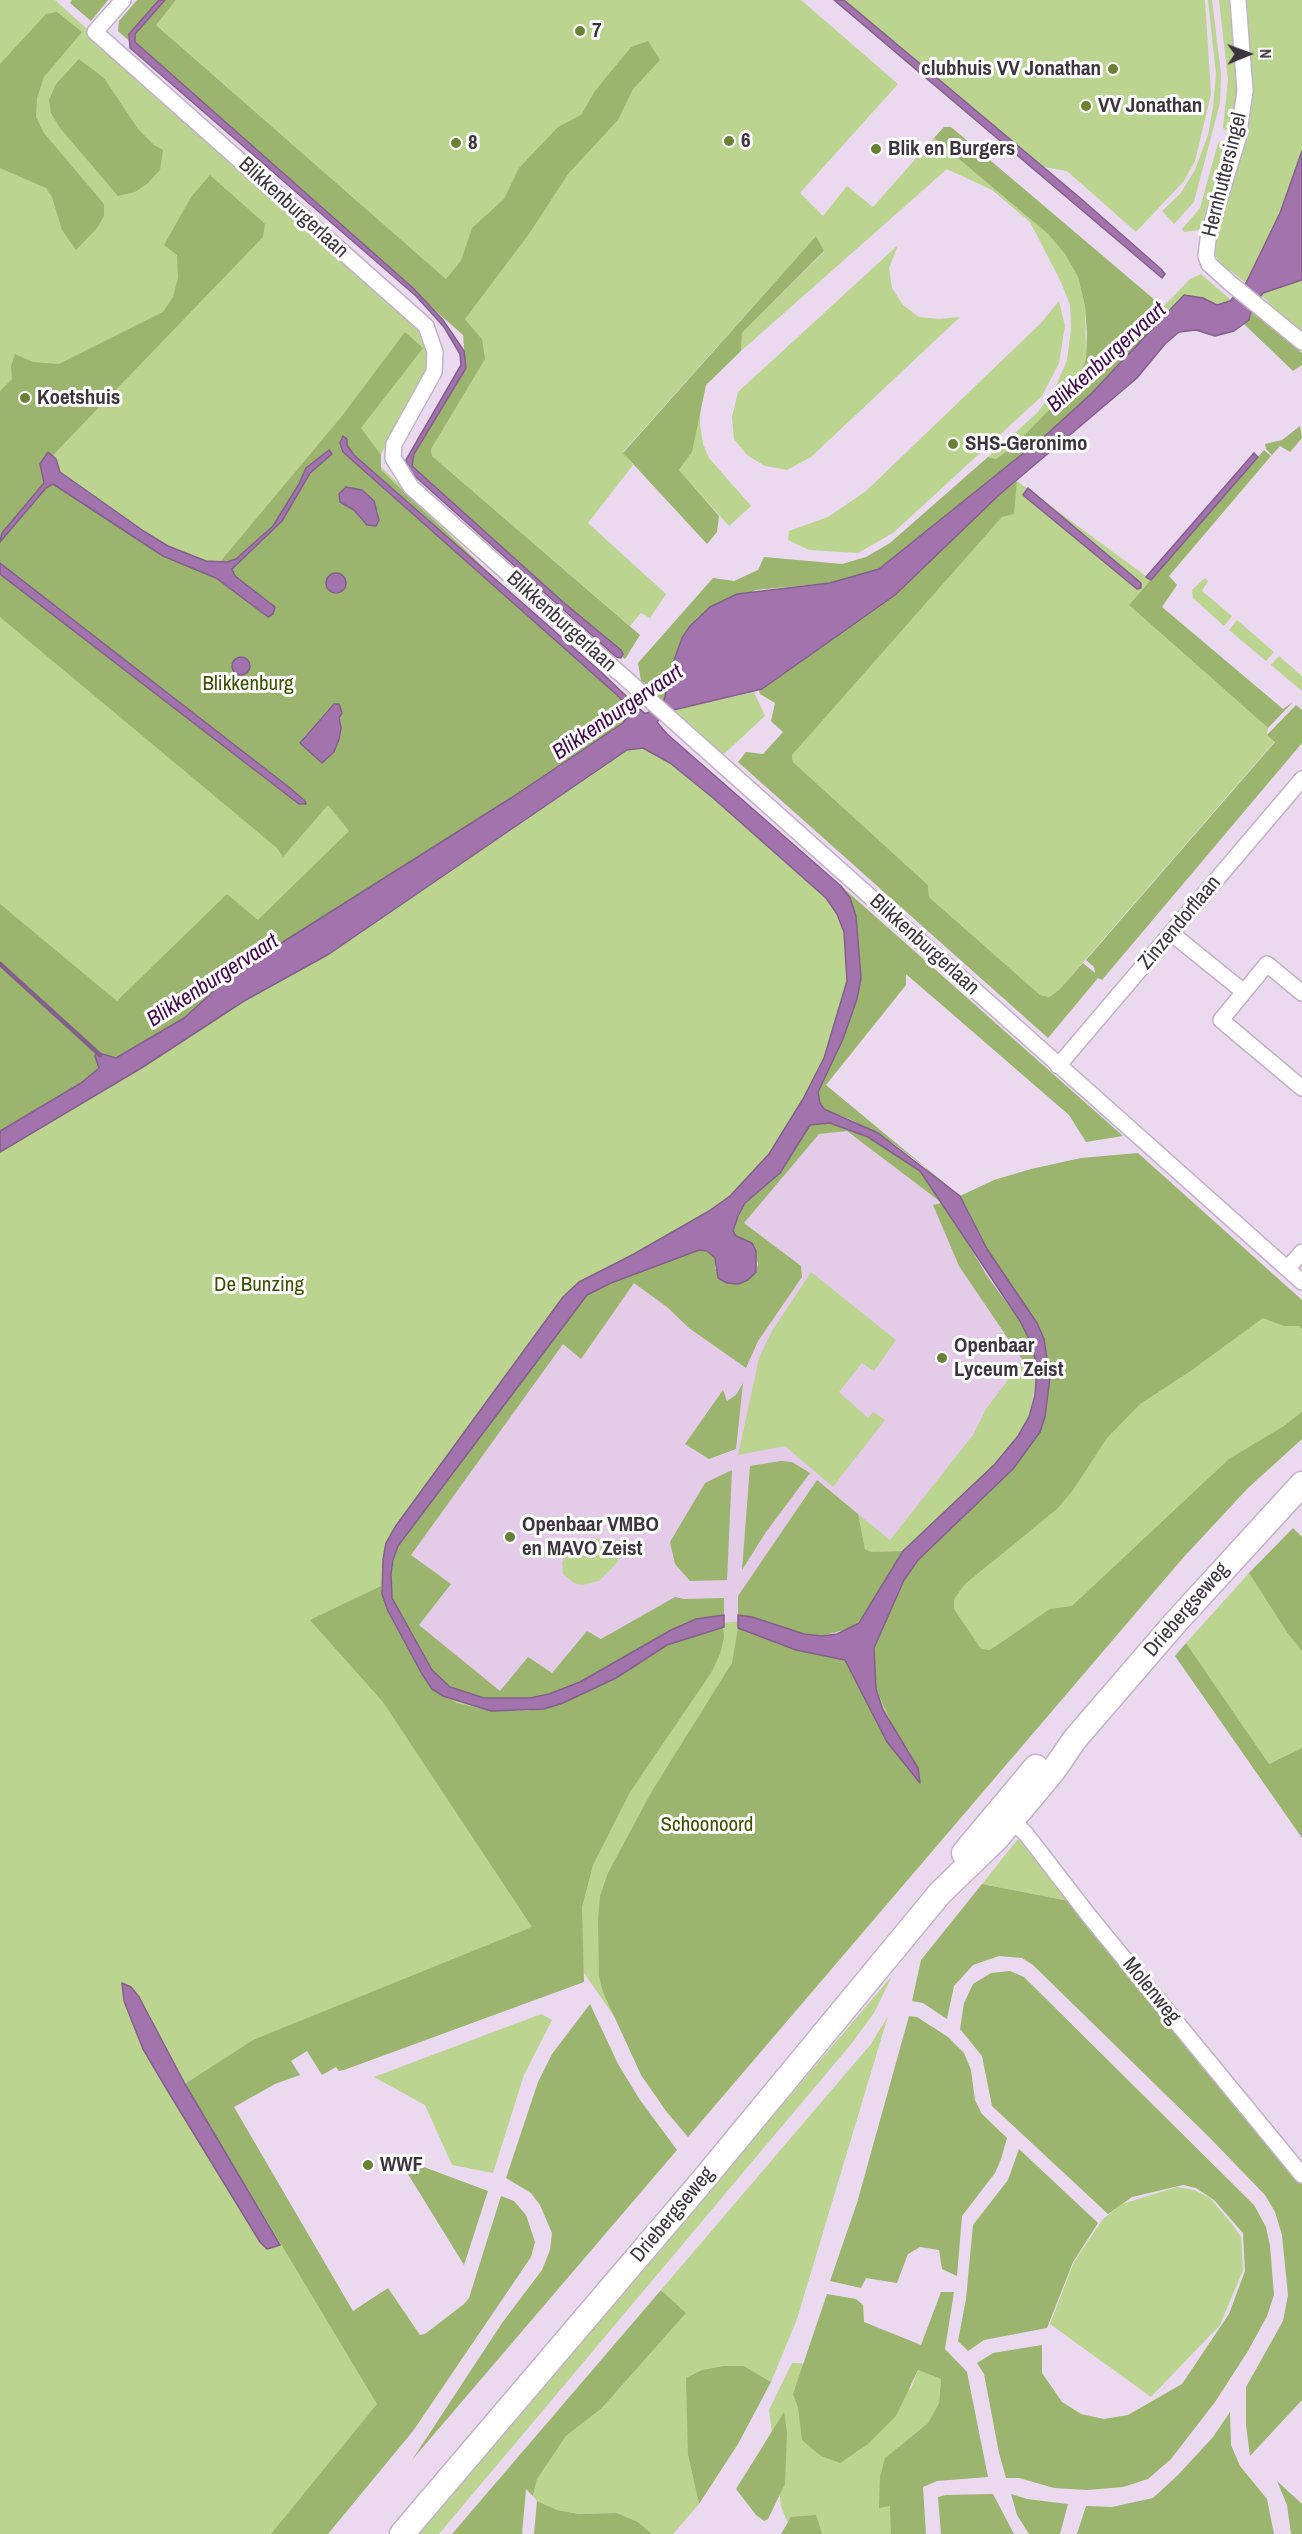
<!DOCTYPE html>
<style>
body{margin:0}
#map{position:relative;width:1302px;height:2534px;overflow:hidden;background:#ebd9ef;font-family:"Archivo Narrow",sans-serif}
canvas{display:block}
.north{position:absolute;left:1218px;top:24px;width:60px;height:60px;-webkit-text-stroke:4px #fff;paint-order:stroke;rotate:89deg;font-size:16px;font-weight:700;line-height:24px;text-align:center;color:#3c353d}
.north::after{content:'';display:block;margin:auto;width:21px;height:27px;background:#3c353d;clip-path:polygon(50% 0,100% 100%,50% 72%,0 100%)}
</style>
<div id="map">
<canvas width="1302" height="2534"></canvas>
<div class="north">N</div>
</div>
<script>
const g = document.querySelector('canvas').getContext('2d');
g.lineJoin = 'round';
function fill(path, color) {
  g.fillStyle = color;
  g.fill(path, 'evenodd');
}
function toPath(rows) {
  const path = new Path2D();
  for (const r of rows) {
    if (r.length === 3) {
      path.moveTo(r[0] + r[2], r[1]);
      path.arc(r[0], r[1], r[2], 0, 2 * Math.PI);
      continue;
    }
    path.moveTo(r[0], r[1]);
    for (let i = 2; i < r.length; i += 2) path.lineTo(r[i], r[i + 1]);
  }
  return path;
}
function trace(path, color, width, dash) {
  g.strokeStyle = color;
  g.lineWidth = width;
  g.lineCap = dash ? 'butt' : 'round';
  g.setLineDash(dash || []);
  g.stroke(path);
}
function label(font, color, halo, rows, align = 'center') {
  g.font = font + ' "Archivo Narrow",sans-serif';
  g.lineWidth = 6;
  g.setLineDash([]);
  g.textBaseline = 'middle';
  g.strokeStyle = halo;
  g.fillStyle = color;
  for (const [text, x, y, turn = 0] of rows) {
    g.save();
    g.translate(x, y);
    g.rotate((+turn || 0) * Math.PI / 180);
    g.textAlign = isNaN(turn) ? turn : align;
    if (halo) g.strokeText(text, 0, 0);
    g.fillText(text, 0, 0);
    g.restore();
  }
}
fill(toPath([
 [808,1109,943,1188,1033,1329,1043,1391,909,1561,552,1698,431,1681,398,1536,566,1303]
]), '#e4cce8');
fill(toPath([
 [0,0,55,0,443,352,376,462,641,721,841,896,851,989,808,1109,732,1208,588,1285,398,1536,404,1634,509,1705,694,1625,747,1621,829,1644,1020,1447,1043,1391,1033,1329,1302,1314,1302,1432,623,2029,555,1931,199,2086,404,2429,313,2534,0,2534],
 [176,0,801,0,898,84,800,193,823,216,847,186,873,207,934,138,1048,234,1065,254,1078,277,1085,306,1086,359,1077,381,1048,413,1013,447,996,459,988,457,1038,412,1056,386,1067,360,1071,329,1070,305,1061,282,1030,222,992,190,947,169,741,351,742,333,824,252,816,236,623,452,633,465,588,523,666,594,650,618,641,613,630,626,432,456,431,449,482,339,465,319,471,309,446,279,155,24],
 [837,0,1205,0,1211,94,1195,161,1184,181,1136,232,1067,171,1044,167,943,90],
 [1208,0,1212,0,1221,74,1220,103,1194,202,1174,224,1162,211,1180,194,1195,170,1208,135,1213,107,1216,74],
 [1219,0,1231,0,1238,84,1236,109,1229,132,1223,128,1228,80],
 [1246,0,1302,0,1302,334,1267,304,1269,302,1231,271,1226,270,1215,255,1218,231,1246,133,1253,90],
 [1221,141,1224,160,1205,221,1199,230,1184,232,1182,229,1200,208,1218,143],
 [898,245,889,268,892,288,903,305,919,317,939,319,960,317,811,457,787,470,765,466,747,455,734,439,732,417,738,392],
 [1201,274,1231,300,1218,305,1203,298,1184,295,1169,312,1163,307,1190,279],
 [1059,301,1065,326,1059,363,1042,396,893,533,858,553,809,550,788,540,789,531,828,517,866,491,1041,323],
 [701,398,700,425,703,444,709,458,751,506,729,526,679,470,692,452],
 [1017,481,1151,580,1129,605,1268,728,1267,735,1275,741,1059,990,1049,997,1040,995,929,897,928,885,793,762,792,754,1002,517,1013,514],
 [1205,578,1208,581,1202,591,1232,616,1224,626,1193,598,1192,590],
 [1237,620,1274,652,1266,661,1229,630],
 [1279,656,1302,676,1302,691,1271,665],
 [754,692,765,716,723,755,719,755,669,711],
 [811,1272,896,1340,874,1371,862,1363,839,1392,868,1418,873,1412,885,1420,833,1487,785,1446,738,1455,759,1358,772,1331],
 [1023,1360,1036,1380,1029,1417,1018,1436,995,1464,903,1551,871,1552,865,1549,858,1514,890,1540,973,1435,986,1409],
 [589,1538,609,1540,617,1550,618,1562,599,1581,582,1585,574,1583,563,1574,562,1562,576,1543],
 [1249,1573,1288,1634,1302,1651,1302,1748,1269,1764,1186,1643],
 [1018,1839,1055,1879,1074,1902,982,1884],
 [892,1976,874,2013,852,2043,439,2534,417,2534],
 [541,2014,552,2020,524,2075,493,2173,452,2165,425,2105,374,2077],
 [888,2016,797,2319,771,2382,744,2366,724,2366,688,2455,699,2504,673,2534,652,2534,638,2522,617,2513,579,2514,557,2510,537,2501,533,2496,537,2479,566,2436,602,2408,686,2313,661,2290,871,2044],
 [1177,2187,1194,2190,1210,2198,1232,2224,1241,2237,1243,2270,1220,2325,1151,2397,1050,2324,1074,2262,1103,2219,1122,2204],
 [792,2363,855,2366,911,2389,918,2370,941,2379,939,2403,928,2423,898,2447,898,2534,792,2534,781,2506,769,2410]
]), '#bbd490');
fill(toPath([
 [72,0,108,0,91,21,70,3],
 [137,0,176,0,156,25,446,279,461,261,472,228,504,199,519,168,558,127,581,115,595,91,631,47,648,41,660,60,633,89,618,120,568,174,529,234,465,319,482,339,485,359,431,449,432,456,640,635,625,659,408,465,417,439,465,360,463,335,118,31,119,21],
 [57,12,82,32,44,77,37,98,36,117,44,133,104,204,104,216,97,228,76,250,62,230,52,197,46,188,0,168,0,64,46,14],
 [79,59,104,78,138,129,154,145,163,150,160,170,148,183,135,192,118,196,60,128,51,113,49,100,56,84],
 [944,127,951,127,1169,312,1092,393,1046,435,879,569,830,583,756,590,698,617,682,638,672,666,663,705,642,687,638,663,713,578,734,581,758,570,764,557,842,564,866,557,890,543,988,457,996,459,1013,447,1077,381,1086,359,1087,333,1085,306,1078,277,1065,254,1048,234,934,138],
 [210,175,265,224,263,237,55,453,49,464,140,536,215,568,342,416,405,332,423,348,361,428,381,455,381,470,627,705,630,715,623,723,511,798,275,947,214,991,184,1018,116,1058,100,1052,95,1056,99,1068,81,1083,0,1131,0,904,117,1001,227,894,258,920,349,831,328,805,283,857,277,848,0,617,0,391,12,379,11,366,15,354,33,362,59,364,163,312,173,297,178,278,177,255,164,245,191,197],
 [340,502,378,510,379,520,367,525,353,510],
 [331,706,339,718,341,728,339,740,303,738],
 [816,236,824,251,742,333,741,351,706,385,692,452,679,470,719,516,717,532,707,544,623,453],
 [1251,310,1302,353,1302,365,1293,371,1244,324,1251,315],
 [1300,426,1302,438,1290,452,1280,446,1272,455,1266,449,1265,444,1282,440],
 [1264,450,1271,456,1169,576,1177,585,1162,607,1283,709,1293,702,1268,728,1129,605],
 [1017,481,1014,514,1002,517,792,755,793,762,928,885,929,897,1040,995,1049,997,1059,990,1083,963,1095,973,1094,967,1086,960,1275,742,1267,735,1296,705,1302,710,1302,743,1102,980,1098,978,1048,1038,738,762,746,752,763,754,783,732,771,721,775,703,760,694,759,690,895,595,999,495],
 [841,886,1123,1136,1086,1142,1069,1115,906,974,906,985,826,1085,960,1196,994,1180,1031,1169,1081,1158,1138,1153,1302,1300,1302,1329,1299,1326,1284,1326,1263,1318,1192,1370,1140,1404,1107,1438,1073,1490,1057,1509,965,1584,954,1599,954,1609,981,1649,990,1650,1050,1609,1072,1606,1229,1459,1284,1426,1302,1412,1302,1439,1248,1488,1182,1559,688,2137,666,2111,641,2075,603,1992,599,1976,598,1921,600,1896,608,1873,652,1791,732,1663,738,1628,796,1650,845,1660,887,1742,919,1782,910,1752,896,1733,876,1689,874,1648,904,1580,918,1560,1040,1432,1045,1417,1050,1377,1037,1323,987,1249,960,1196,944,1203,987,1276,1020,1321,1032,1345,1037,1368,1036,1380,959,1266,933,1205,942,1203,847,1131,819,1134,744,1223,801,1266,802,1277,758,1341,746,1368,689,1328,667,1307,634,1283,581,1359,563,1344,411,1555,451,1584,419,1625,500,1691,528,1657,552,1673,587,1631,601,1639,675,1597,684,1599,724,1598,724,1615,696,1619,671,1630,580,1682,549,1694,530,1698,484,1698,450,1687,432,1670,392,1598,391,1574,397,1546,587,1295,611,1283,699,1250,707,1251,715,1258,715,1269,748,1281,756,1272,758,1264,752,1243,736,1236,733,1231,738,1216,745,1203,780,1173,810,1125,831,1123,868,1137,895,1152,947,1191,925,1167,894,1144,852,1120,824,1109,820,1103,818,1092,843,1039,857,999,861,978,856,916,850,898],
 [743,1383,736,1449,709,1459,685,1444,723,1390,727,1401,736,1395],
 [781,1461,792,1462,810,1473,766,1532,742,1570,750,1466],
 [732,1470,727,1580,690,1581,675,1564,670,1542,705,1483],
 [817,1480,858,1514,865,1549,871,1552,903,1551,870,1610,851,1628,822,1636,804,1634,752,1617,738,1615,738,1596],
 [1293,1528,1302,1537,1302,1651,1288,1634,1249,1573],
 [381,1586,382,1594,397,1629,432,1689,457,1703,491,1711,528,1711,563,1703,616,1678,667,1645,723,1627,724,1637,720,1654,711,1673,630,1792,593,1865,582,1907,584,1982,344,2070,339,2071,336,2067,322,2075,307,2051,291,2061,300,2075,275,2084,234,2107,353,2311,388,2288,420,2335,425,2334,464,2304,469,2298,501,2196,514,2201,526,2215,535,2242,531,2257,413,2431,328,2534,271,2534,377,2404,185,2084,253,2040,532,1927,383,1702,310,1620],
 [1186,1643,1269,1764,1302,1748,1302,1838,1175,1656],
 [982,1884,1074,1902,1302,2180,1302,2400,1250,2456,1246,2425,1246,2387,1283,2321,1288,2295,1282,2235,1275,2212,1265,2195,1209,2137,1033,1965,1022,1958,999,1956,973,1965,954,1986,947,2019,923,2003,912,2001,921,1960],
 [1010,1971,1024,1977,1254,2205,1266,2227,1270,2246,1274,2295,1267,2316,1248,2351,1215,2402,1171,2459,1148,2479,1123,2487,1087,2490,1054,2488,1019,2478,1006,2478,999,2453,984,2374,977,2363,993,2353,1042,2345,1042,2373,1062,2402,1081,2414,1104,2419,1128,2415,1182,2384,1229,2314,1245,2271,1243,2233,1214,2200,1196,2188,1183,2185,1132,2197,1108,2214,992,2106,982,2056,960,2029,964,2003,973,1984,991,1973],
 [590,2004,618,2064,640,2100,677,2150,412,2460,502,2323,542,2270,550,2250,552,2233,540,2205,531,2193,506,2178,538,2082,552,2054],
 [909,2016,917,2017,948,2037,964,2053,971,2070,975,2100,982,2114,1007,2138,1001,2159,995,2173,962,2216,957,2276,942,2269,939,2250,920,2247,908,2254,897,2283,866,2278,861,2288,830,2281,857,2203],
 [1019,2149,1098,2223,1073,2262,1047,2328,984,2340,968,2351,958,2341,966,2299,973,2225,1008,2180],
 [413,2160,421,2166,488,2191,464,2265,403,2166],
 [661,2290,686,2313,602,2408,566,2436,537,2479,533,2496,526,2489,522,2534,452,2534],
 [941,2292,954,2292,945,2349,967,2372,988,2477,937,2481,923,2487,926,2534,891,2534,890,2506,879,2508,880,2477,885,2458,928,2423,939,2403,941,2379,918,2370,896,2416,868,2444,840,2463,821,2456,802,2440,798,2407,793,2394,827,2294,856,2299,863,2305,864,2322,921,2345],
 [724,2366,744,2366,771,2382,738,2444,699,2504,688,2455,686,2378,702,2370],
 [784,2412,787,2433,785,2484,768,2519,764,2521,756,2515,736,2489],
 [1230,2412,1231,2445,1240,2466,1267,2499,1274,2534,1077,2534,1086,2506,1112,2507,1153,2498,1178,2475,1213,2437],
 [1277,2481,1302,2504,1302,2534,1291,2534,1287,2505],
 [993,2494,1014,2534,941,2534,938,2497,946,2495],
 [1011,2494,1027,2499,1068,2504,1060,2534,1029,2534,1017,2515],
 [537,2501,557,2510,579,2514,617,2513,638,2522,652,2534,534,2534],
 [816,2515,822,2534,781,2534,791,2517]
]), '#9bb46e');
const water = toPath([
 [159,0,165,0,135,34,135,42,413,288,443,320,464,351,466,368,414,454,412,466,563,602,621,650,623,654,621,658,616,657,408,470,406,460,461,365,460,354,444,327,416,296,130,48,129,34,159,0],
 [834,0,844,0,1079,197,1161,269,1165,274,1162,278,834,0],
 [1302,151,1302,280,1263,293,1251,310,1249,320,1234,331,1215,336,1196,330,1179,332,1165,344,1137,378,999,495,895,595,762,689,669,711,657,722,667,734,841,886,850,898,856,916,861,978,857,999,843,1039,818,1092,820,1103,824,1109,878,1133,960,1196,987,1249,1037,1323,1044,1339,1050,1377,1045,1417,1040,1432,1013,1469,918,1560,904,1580,874,1648,876,1689,883,1710,918,1768,920,1783,887,1742,845,1660,796,1650,738,1628,738,1615,752,1617,804,1634,822,1636,837,1634,859,1623,903,1551,995,1464,1018,1436,1029,1417,1035,1395,1037,1368,1032,1345,1020,1321,920,1171,868,1137,830,1123,810,1125,780,1173,745,1203,738,1216,733,1231,736,1236,752,1243,756,1251,756,1272,748,1280,738,1284,727,1283,718,1278,715,1258,707,1251,699,1250,611,1283,587,1295,398,1546,393,1560,391,1574,392,1598,432,1670,450,1687,484,1698,530,1698,549,1694,580,1682,671,1630,696,1619,724,1615,724,1627,667,1645,616,1678,563,1703,544,1709,491,1711,443,1696,432,1689,422,1674,388,1611,382,1594,383,1560,386,1543,395,1527,563,1297,579,1282,634,1254,709,1211,730,1196,769,1154,803,1099,824,1058,847,981,844,932,837,914,826,898,712,797,670,763,643,748,627,750,329,954,244,1001,143,1067,0,1152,0,1131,81,1083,99,1068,95,1056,96,1052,116,1058,184,1018,214,991,275,947,511,798,623,723,629,715,630,709,617,695,343,452,340,443,343,436,347,439,347,445,354,455,601,672,644,713,647,713,663,705,672,666,682,638,690,626,710,607,737,594,830,583,879,569,1046,435,1092,393,1184,295,1203,298,1217,305,1230,301,1246,283,1280,213,1302,151],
 [329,450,332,454,310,473,282,521,232,569,235,576,275,607,273,614,268,617,216,578,163,556,53,484,46,488,0,542,2,533,44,483,40,464,48,452,56,459,60,472,145,532,168,546,206,561,227,562,236,559,273,526,299,484,306,468,329,450],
 [1254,453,1258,457,1151,580,1146,577,1254,453],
 [346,487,362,490,374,501,379,520,376,526,367,525,354,510,340,502,339,494,346,487],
 [1028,488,1141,583,1141,588,1137,589,1023,495,1028,488],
 [0,563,290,788,305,801,306,804,299,804,0,574,0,563],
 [336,583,10],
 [241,666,9],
 [334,704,339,704,342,713,339,718,341,728,339,739,334,752,322,763,300,743,334,704],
 [122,1983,131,1987,139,1997,185,2084,280,2245,267,2249,260,2242,169,2093,143,2049,124,2001,122,1983]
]);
fill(water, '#a273ac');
trace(water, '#83608b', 1.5);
trace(toPath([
 [0,964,100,1055]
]), '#83608b', 4.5);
const minor = toPath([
 [123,0,95,32,426,326,435,352,434,372,394,444,393,458,411,487,1302,1282],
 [1238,0,1245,91,1238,139,1209,232,1206,256,1209,264,1230,283,1302,342],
 [1171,933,1244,992],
 [1302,993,1267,964,1221,1020,1302,1088],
 [1058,1066,1302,779],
 [1287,1269,1302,1252],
 [1007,1816,1026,1834,1090,1917,1302,2175]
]);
const primary = toPath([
 [964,1853,1036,1767],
 [402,2534,704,2179,940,1893,997,1838,1053,1771,1075,1739,1175,1623,1302,1484]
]);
trace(minor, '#c3b1c7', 18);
trace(primary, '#c3b1c7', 27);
trace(minor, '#fff', 15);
trace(primary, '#fff', 24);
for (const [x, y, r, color] of [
 [580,31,6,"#688135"],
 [1113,69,6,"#688135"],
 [1086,106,6,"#688135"],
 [729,141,6,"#688135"],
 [456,143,6,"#688135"],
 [876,149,6,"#688135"],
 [25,398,6,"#688135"],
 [953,444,6,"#688135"],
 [942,1358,6,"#688135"],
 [510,1537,6,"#688135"],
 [368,2165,6,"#688135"]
]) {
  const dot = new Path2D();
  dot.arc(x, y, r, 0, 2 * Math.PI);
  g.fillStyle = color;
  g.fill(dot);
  trace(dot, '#fff', 2);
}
label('bold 21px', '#3c353d', '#fff', [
 ["7",592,31],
 ["clubhuis VV Jonathan",1101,69,"right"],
 ["VV Jonathan",1098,106],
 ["6",741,141],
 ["8",468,143],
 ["Blik en Burgers",888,149],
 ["Koetshuis",37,398],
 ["SHS-Geronimo",965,444],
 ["Openbaar",954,1346],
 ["Lyceum Zeist",954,1370],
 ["Openbaar VMBO",522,1525],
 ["en MAVO Zeist",522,1549],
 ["WWF",380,2165]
], 'left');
label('21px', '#3c353d', '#fff', [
 ["Hernhuttersingel",1225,175,-76],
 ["Blikkenburgerlaan",293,208,42],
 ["Blikkenburgerlaan",561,622,42],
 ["Zinzendorflaan",1180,923,-50],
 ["Blikkenburgerlaan",924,945,42],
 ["Driebergseweg",1187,1610,-49],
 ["Molenweg",1151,1991,51],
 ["Driebergseweg",673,2215,-50]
]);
label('21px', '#3c5200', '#fff', [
 ["Blikkenburg",248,684],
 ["De Bunzing",259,1285],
 ["Schoonoord",707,1825]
]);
label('italic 22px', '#450650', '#fff', [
 ["Blikkenburgervaart",1107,358,-42],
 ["Blikkenburgervaart",618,713,-34],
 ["Blikkenburgervaart",213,981,-33]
]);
</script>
